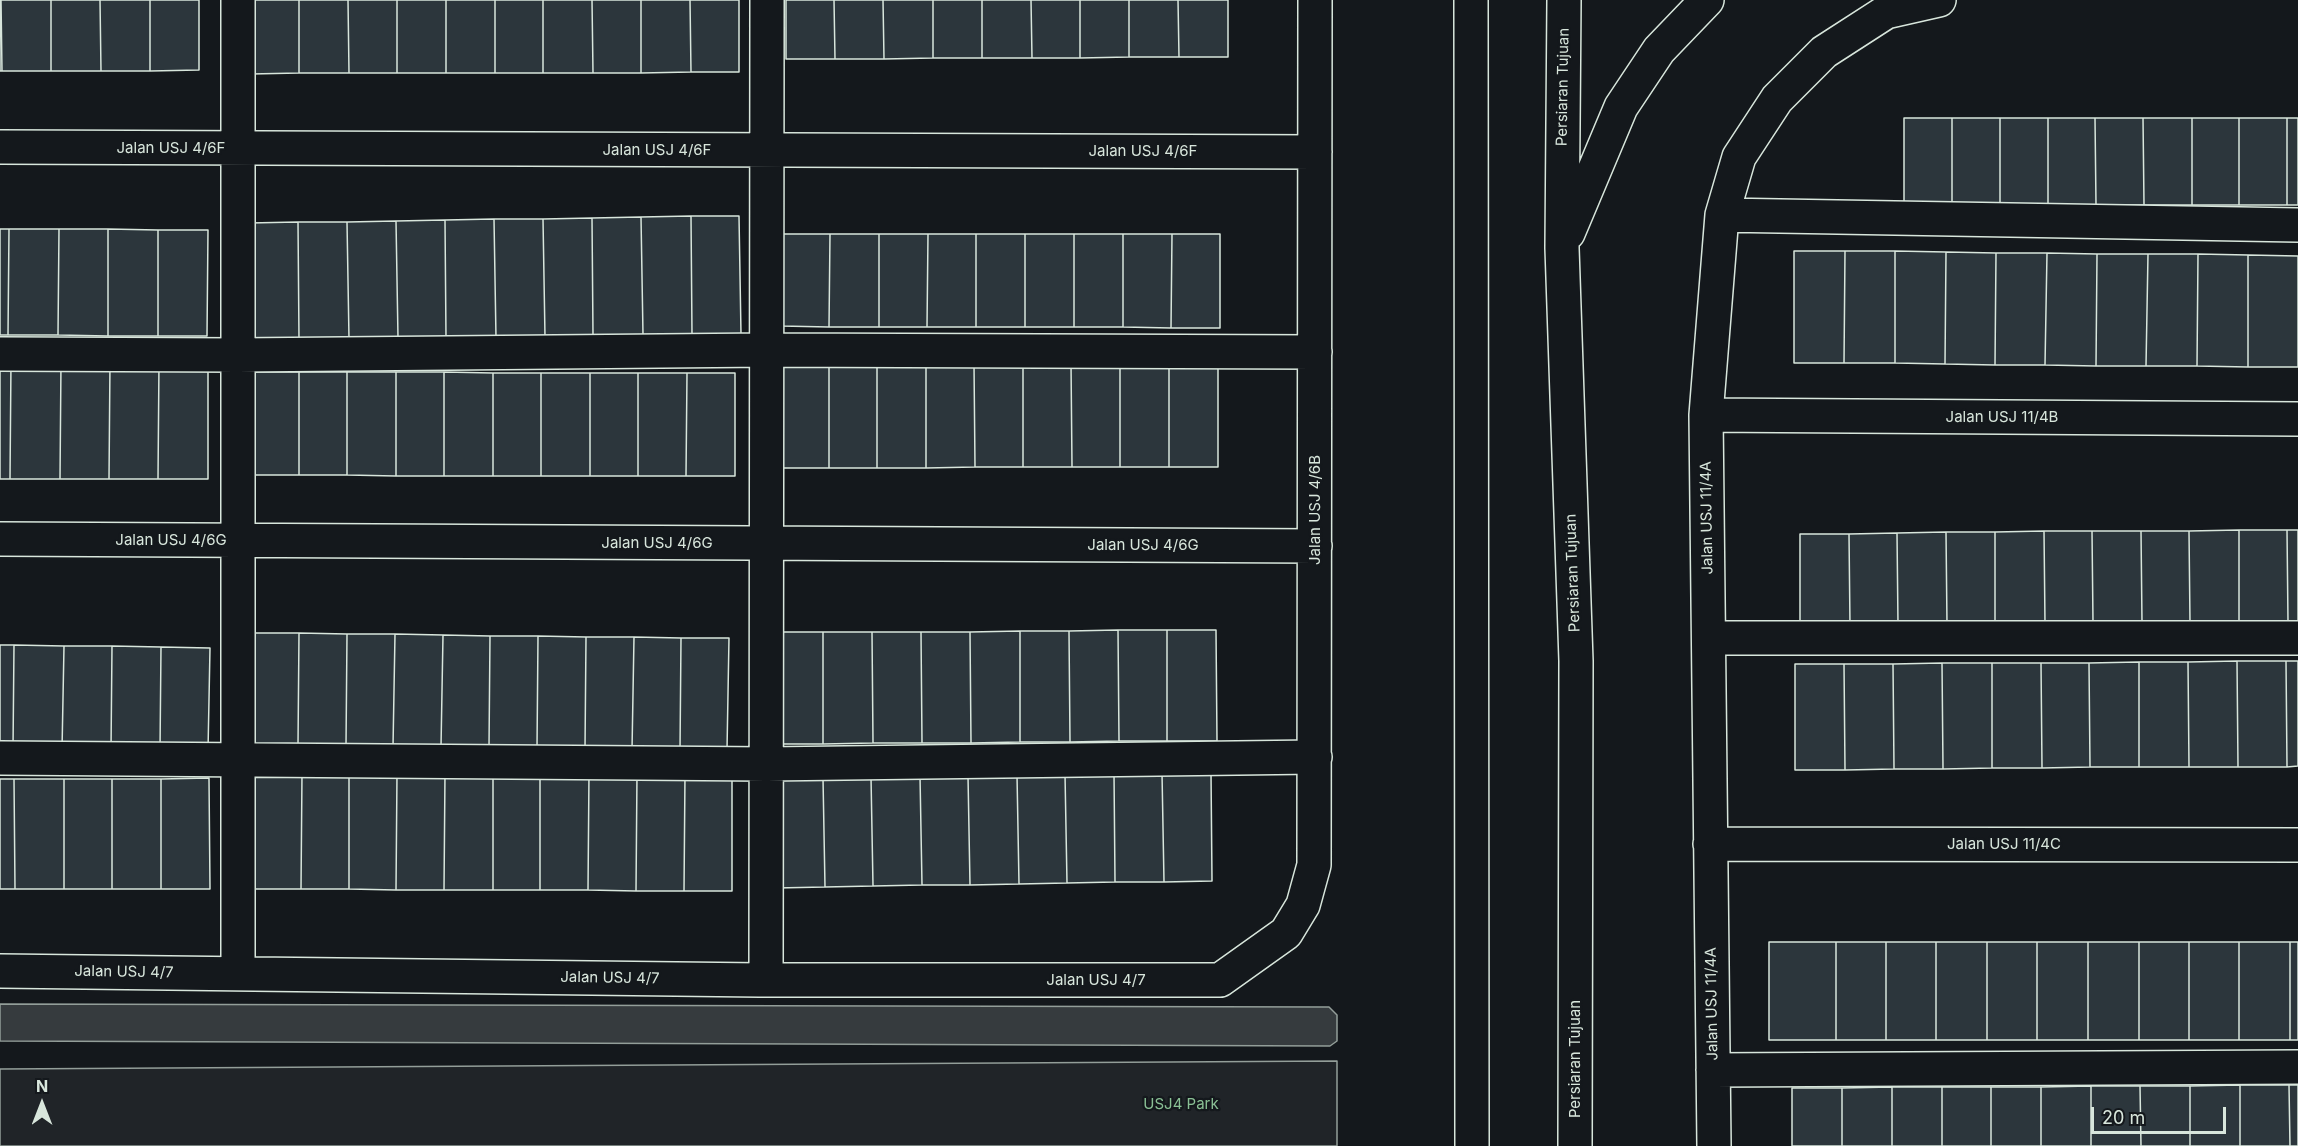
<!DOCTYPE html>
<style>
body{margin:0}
#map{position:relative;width:2298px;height:1146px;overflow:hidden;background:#14181c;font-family:Inter,sans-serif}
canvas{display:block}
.north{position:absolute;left:12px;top:1074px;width:60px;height:60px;-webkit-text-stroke:4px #14181c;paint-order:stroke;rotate:0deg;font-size:16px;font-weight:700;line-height:24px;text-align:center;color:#d8e6dc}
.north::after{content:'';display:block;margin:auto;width:21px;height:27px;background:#d8e6dc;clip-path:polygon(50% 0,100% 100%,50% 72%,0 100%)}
.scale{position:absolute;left:2091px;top:1107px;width:135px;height:27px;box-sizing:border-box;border:3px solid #d8e6dc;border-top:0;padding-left:8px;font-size:18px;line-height:21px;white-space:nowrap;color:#d8e6dc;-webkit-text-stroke:4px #14181c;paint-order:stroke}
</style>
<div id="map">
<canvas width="2298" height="1146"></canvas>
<div class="north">N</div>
<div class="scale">20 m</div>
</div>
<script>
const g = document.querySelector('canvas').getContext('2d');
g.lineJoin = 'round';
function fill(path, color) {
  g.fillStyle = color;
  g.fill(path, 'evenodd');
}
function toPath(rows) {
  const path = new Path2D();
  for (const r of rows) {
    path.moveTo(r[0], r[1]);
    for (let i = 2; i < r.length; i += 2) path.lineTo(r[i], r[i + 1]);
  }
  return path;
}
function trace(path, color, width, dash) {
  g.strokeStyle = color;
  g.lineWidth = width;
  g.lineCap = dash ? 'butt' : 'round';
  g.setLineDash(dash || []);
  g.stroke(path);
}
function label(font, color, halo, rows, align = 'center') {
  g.font = font + ' Inter,sans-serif';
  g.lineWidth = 4.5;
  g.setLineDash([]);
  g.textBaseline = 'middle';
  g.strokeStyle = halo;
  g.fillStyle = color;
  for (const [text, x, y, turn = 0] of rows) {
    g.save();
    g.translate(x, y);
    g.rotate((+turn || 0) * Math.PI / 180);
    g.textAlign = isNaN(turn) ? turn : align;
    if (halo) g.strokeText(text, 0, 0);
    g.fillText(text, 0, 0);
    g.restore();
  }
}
const green = toPath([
 [1337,1061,1337,1146,0,1146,0,1069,1337,1061]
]);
fill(green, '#202428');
trace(green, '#939e99', 1.5);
const water = toPath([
 [0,1004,1329,1007,1337,1015,1337,1041,1330,1046,0,1041,0,1004]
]);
fill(water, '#363b3e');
trace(water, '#939e99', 1.5);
const building = toPath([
 [0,0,1,0,2,71,0,71,0,0],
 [1,0,51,0,51,71,2,71,1,0],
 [51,0,100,0,101,71,51,71,51,0],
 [100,0,150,0,150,71,101,71,100,0],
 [150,0,199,0,199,70,150,71,150,0],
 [250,0,299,0,299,73,251,74,250,0],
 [299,0,348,0,349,73,299,73,299,0],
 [348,0,397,0,397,73,349,73,348,0],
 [397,0,446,0,446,73,397,73,397,0],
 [446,0,495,0,495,73,446,73,446,0],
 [495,0,543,0,543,73,495,73,495,0],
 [543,0,592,0,593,73,543,73,543,0],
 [592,0,641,0,641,73,593,73,592,0],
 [641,0,690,0,691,72,641,73,641,0],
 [690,0,739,0,739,72,691,72,690,0],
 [786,0,834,0,835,59,786,59,786,0],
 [834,0,883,0,884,59,835,59,834,0],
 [883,0,933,0,933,58,884,59,883,0],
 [933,0,982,0,982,58,933,58,933,0],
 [982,0,1031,0,1032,58,982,58,982,0],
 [1031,0,1080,0,1080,58,1032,58,1031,0],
 [1080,0,1129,0,1129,57,1080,58,1080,0],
 [1129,0,1178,0,1179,57,1129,57,1129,0],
 [1178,0,1228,0,1228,57,1179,57,1178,0],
 [1904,118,1952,118,1952,205,1904,205,1904,118],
 [1952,118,2000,118,2000,205,1952,205,1952,118],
 [2000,118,2048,118,2048,205,2000,205,2000,118],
 [2048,118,2095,118,2096,205,2048,205,2048,118],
 [2095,118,2143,118,2144,205,2096,205,2095,118],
 [2143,118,2192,118,2192,205,2144,205,2143,118],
 [2192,118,2239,118,2239,205,2192,205,2192,118],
 [2239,118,2287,118,2287,205,2239,205,2239,118],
 [2287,118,2298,118,2298,205,2287,205,2287,118],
 [691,216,739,216,741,334,692,335,691,216],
 [691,216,692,335,643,335,641,217,691,216],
 [641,217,643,335,593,336,592,218,641,217],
 [592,218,593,336,545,337,543,219,592,218],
 [494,219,496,338,446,338,445,220,494,219],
 [494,219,543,219,545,337,496,338,494,219],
 [445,220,446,338,398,338,396,221,445,220],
 [396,221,398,338,349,339,347,222,396,221],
 [298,222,299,340,250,340,249,223,298,222],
 [298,222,347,222,349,339,299,340,298,222],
 [0,229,9,229,8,335,0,335,0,229],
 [9,229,59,229,58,335,8,335,9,229],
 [59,229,108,229,108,336,58,335,59,229],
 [108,229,158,230,158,336,108,336,108,229],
 [158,230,208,230,207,336,158,336,158,230],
 [781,234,830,234,829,327,781,326,781,234],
 [830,234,879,234,879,327,829,327,830,234],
 [879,234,928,234,927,327,879,327,879,234],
 [928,234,976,234,976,327,927,327,928,234],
 [976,234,1025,234,1025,327,976,327,976,234],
 [1025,234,1074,234,1074,327,1025,327,1025,234],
 [1074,234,1123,234,1123,327,1074,327,1074,234],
 [1123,234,1172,234,1171,328,1123,327,1123,234],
 [1172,234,1220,234,1220,328,1171,328,1172,234],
 [1794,251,1845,251,1844,363,1794,363,1794,251],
 [1845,251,1895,251,1895,363,1844,363,1845,251],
 [1895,251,1946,252,1945,364,1895,363,1895,251],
 [1946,252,1996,253,1995,365,1945,364,1946,252],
 [1996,253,2047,253,2045,365,1995,365,1996,253],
 [2047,253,2097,254,2096,366,2045,365,2047,253],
 [2097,254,2148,254,2146,366,2096,366,2097,254],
 [2148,254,2198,254,2197,366,2146,366,2148,254],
 [2198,254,2248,255,2248,367,2197,366,2198,254],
 [2248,255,2298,256,2298,367,2248,367,2248,255],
 [0,361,11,361,10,479,0,479,0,361],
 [11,361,61,362,60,479,10,479,11,361],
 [61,362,110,362,109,479,60,479,61,362],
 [110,362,159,362,158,479,109,479,110,362],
 [159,362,208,363,208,479,158,479,159,362],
 [1071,363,1120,363,1120,467,1072,467,1071,363],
 [1071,363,1072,467,1023,467,1023,364,1071,363],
 [1120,363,1169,363,1169,467,1120,467,1120,363],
 [1169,363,1218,363,1218,467,1169,467,1169,363],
 [877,364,926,364,926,468,877,468,877,364],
 [877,364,877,468,829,468,829,365,877,364],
 [926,364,974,364,975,467,926,468,926,364],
 [974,364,1023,364,1023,467,975,467,974,364],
 [780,365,829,365,829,468,780,468,780,365],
 [251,372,299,372,299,475,250,475,251,372],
 [299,372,347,372,347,475,299,475,299,372],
 [347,372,396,372,396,476,347,475,347,372],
 [396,372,444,372,444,476,396,476,396,372],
 [444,372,493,373,493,476,444,476,444,372],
 [493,373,541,373,541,476,493,476,493,373],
 [541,373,590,373,590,476,541,476,541,373],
 [590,373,638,373,638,476,590,476,590,373],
 [638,373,687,373,686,476,638,476,638,373],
 [687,373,735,373,735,476,686,476,687,373],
 [2239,530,2239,623,2190,623,2189,531,2239,530],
 [2239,530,2287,530,2288,622,2239,623,2239,530],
 [2287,530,2298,530,2298,622,2288,622,2287,530],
 [2044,531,2045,624,1995,624,1995,532,2044,531],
 [2044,531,2092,531,2093,623,2045,624,2044,531],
 [2092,531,2141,531,2142,623,2093,623,2092,531],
 [2141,531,2189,531,2190,623,2142,623,2141,531],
 [1946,532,1947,625,1898,625,1897,533,1946,532],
 [1946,532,1995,532,1995,624,1947,625,1946,532],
 [1897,533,1898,625,1850,626,1849,534,1897,533],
 [1800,534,1849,534,1850,626,1800,626,1800,534],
 [1118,630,1119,741,1070,742,1069,631,1118,630],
 [1118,630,1167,630,1167,741,1119,741,1118,630],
 [1167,630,1216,630,1217,741,1167,741,1167,630],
 [1020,631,1020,742,971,743,970,632,1020,631],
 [1020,631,1069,631,1070,742,1020,742,1020,631],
 [774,632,823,632,823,744,774,744,774,632],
 [823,632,872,632,873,743,823,744,823,632],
 [872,632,921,632,922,743,873,743,872,632],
 [921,632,970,632,971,743,922,743,921,632],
 [252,633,299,633,298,745,251,744,252,633],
 [299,633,347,634,346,746,298,745,299,633],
 [347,634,395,634,393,747,346,746,347,634],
 [395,634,443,635,441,747,393,747,395,634],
 [443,635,490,636,489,747,441,747,443,635],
 [490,636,538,636,537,748,489,747,490,636],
 [538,636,586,637,585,749,537,748,538,636],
 [586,637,634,637,632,750,585,749,586,637],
 [634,637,681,638,680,750,632,750,634,637],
 [681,638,729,638,727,750,680,750,681,638],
 [0,645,14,645,13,749,0,749,0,645],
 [14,645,64,646,62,750,13,749,14,645],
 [64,646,112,646,111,750,62,750,64,646],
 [112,646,161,647,160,750,111,750,112,646],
 [161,647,210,648,208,751,160,750,161,647],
 [2237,661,2286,661,2287,767,2238,767,2237,661],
 [2237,661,2238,767,2189,767,2188,662,2237,661],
 [2286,661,2298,661,2298,766,2287,767,2286,661],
 [2139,662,2188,662,2189,767,2139,767,2139,662],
 [2139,662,2139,767,2090,767,2089,663,2139,662],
 [1942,663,1992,663,1992,768,1943,769,1942,663],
 [1942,663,1943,769,1894,769,1893,664,1942,663],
 [1992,663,2041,663,2042,768,1992,768,1992,663],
 [2041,663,2089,663,2090,767,2042,768,2041,663],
 [1795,664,1844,664,1845,770,1795,770,1795,664],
 [1844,664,1893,664,1894,769,1845,770,1844,664],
 [254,772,302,773,301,889,253,889,254,772],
 [1211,772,1212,881,1164,882,1162,773,1211,772],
 [302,773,349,773,349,889,301,889,302,773],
 [349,773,397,773,396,890,349,889,349,773],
 [397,773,445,773,444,890,396,890,397,773],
 [445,773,493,773,493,890,444,890,445,773],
 [493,773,540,773,540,890,493,890,493,773],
 [540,773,589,773,588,890,540,890,540,773],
 [589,773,637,773,636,891,588,890,589,773],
 [637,773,685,774,684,891,636,891,637,773],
 [1114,773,1162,773,1164,882,1115,882,1114,773],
 [1114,773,1115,882,1067,883,1065,774,1114,773],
 [685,774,732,774,732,891,684,891,685,774],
 [1065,774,1067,883,1019,884,1017,775,1065,774],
 [1017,775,1019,884,970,885,968,776,1017,775],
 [920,776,968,776,970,885,922,885,920,776],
 [920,776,922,885,873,886,871,777,920,776],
 [871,777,873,886,825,887,823,778,871,777],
 [209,778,210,889,161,889,161,779,209,778],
 [823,778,825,887,776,888,774,779,823,778],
 [0,779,14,779,15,889,0,889,0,779],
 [14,779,64,779,64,889,15,889,14,779],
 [64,779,112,779,112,889,64,889,64,779],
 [112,779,161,779,161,889,112,889,112,779],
 [1769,942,1836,942,1836,1040,1769,1040,1769,942],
 [1836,942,1886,942,1886,1040,1836,1040,1836,942],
 [1886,942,1936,942,1936,1040,1886,1040,1886,942],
 [1936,942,1987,942,1987,1040,1936,1040,1936,942],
 [1987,942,2037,942,2037,1040,1987,1040,1987,942],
 [2037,942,2088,942,2088,1040,2037,1040,2037,942],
 [2088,942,2139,942,2139,1040,2088,1040,2088,942],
 [2139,942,2189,942,2189,1040,2139,1040,2139,942],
 [2189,942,2239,942,2239,1040,2189,1040,2189,942],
 [2239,942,2290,942,2290,1040,2239,1040,2239,942],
 [2290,942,2298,942,2298,1040,2290,1040,2290,942],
 [2240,1085,2289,1085,2290,1146,2240,1146,2240,1085],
 [2240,1085,2240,1146,2190,1146,2190,1086,2240,1085],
 [2289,1085,2298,1085,2298,1146,2290,1146,2289,1085],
 [2091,1086,2140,1086,2141,1146,2091,1146,2091,1086],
 [2091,1086,2091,1146,2041,1146,2041,1087,2091,1086],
 [2140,1086,2190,1086,2190,1146,2141,1146,2140,1086],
 [1892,1087,1942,1087,1942,1146,1892,1146,1892,1087],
 [1892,1087,1892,1146,1842,1146,1842,1088,1892,1087],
 [1942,1087,1991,1087,1991,1146,1942,1146,1942,1087],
 [1991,1087,2041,1087,2041,1146,1991,1146,1991,1087],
 [1792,1088,1842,1088,1842,1146,1792,1146,1792,1088]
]);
fill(building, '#2c363c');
trace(building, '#d8e6dc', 1.5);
const minor = toPath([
 [238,0,238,973],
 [0,147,1315,152],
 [1722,215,2298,225],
 [0,354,238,355,767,350,1315,352],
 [1706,415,2298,419],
 [0,539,1315,546],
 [1709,638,2298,638],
 [0,758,767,764,1315,757],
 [1710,844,2298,845],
 [0,971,760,980,1220,980,1286,933,1303,905,1314,865,1315,0],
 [766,980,767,0],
 [1713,1070,2298,1067],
 [1714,1146,1706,415,1722,215,1739,157,1777,99,1824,52,1886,12,1939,0]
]);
const major = toPath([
 [1471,0,1472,1146],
 [1564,0,1562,248,1576,661,1575,1146],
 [1568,233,1621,107,1659,50,1707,0]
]);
trace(minor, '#d8e6dc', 36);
trace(major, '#d8e6dc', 36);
trace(minor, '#14181c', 33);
trace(major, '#14181c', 33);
label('15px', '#d8e6dc', '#14181c', [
 ["Persiaran Tujuan",1563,87,-89],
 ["Jalan USJ 4/6F",171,148],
 ["Jalan USJ 4/6F",657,150],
 ["Jalan USJ 4/6F",1143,151],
 ["Jalan USJ 11/4B",2002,417],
 ["Jalan USJ 4/6B",1315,510,-90],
 ["Jalan USJ 11/4A",1707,518,-91],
 ["Jalan USJ 4/6G",171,540],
 ["Jalan USJ 4/6G",657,543],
 ["Jalan USJ 4/6G",1143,545],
 ["Persiaran Tujuan",1573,573,-92],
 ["Jalan USJ 11/4C",2004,844],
 ["Jalan USJ 4/7",124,972,1],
 ["Jalan USJ 4/7",610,978,1],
 ["Jalan USJ 4/7",1096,980],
 ["Jalan USJ 11/4A",1712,1004,-91],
 ["Persiaran Tujuan",1575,1059,-90]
]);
label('15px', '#8ac095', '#14181c', [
 ["USJ4 Park",1181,1104]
]);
</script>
